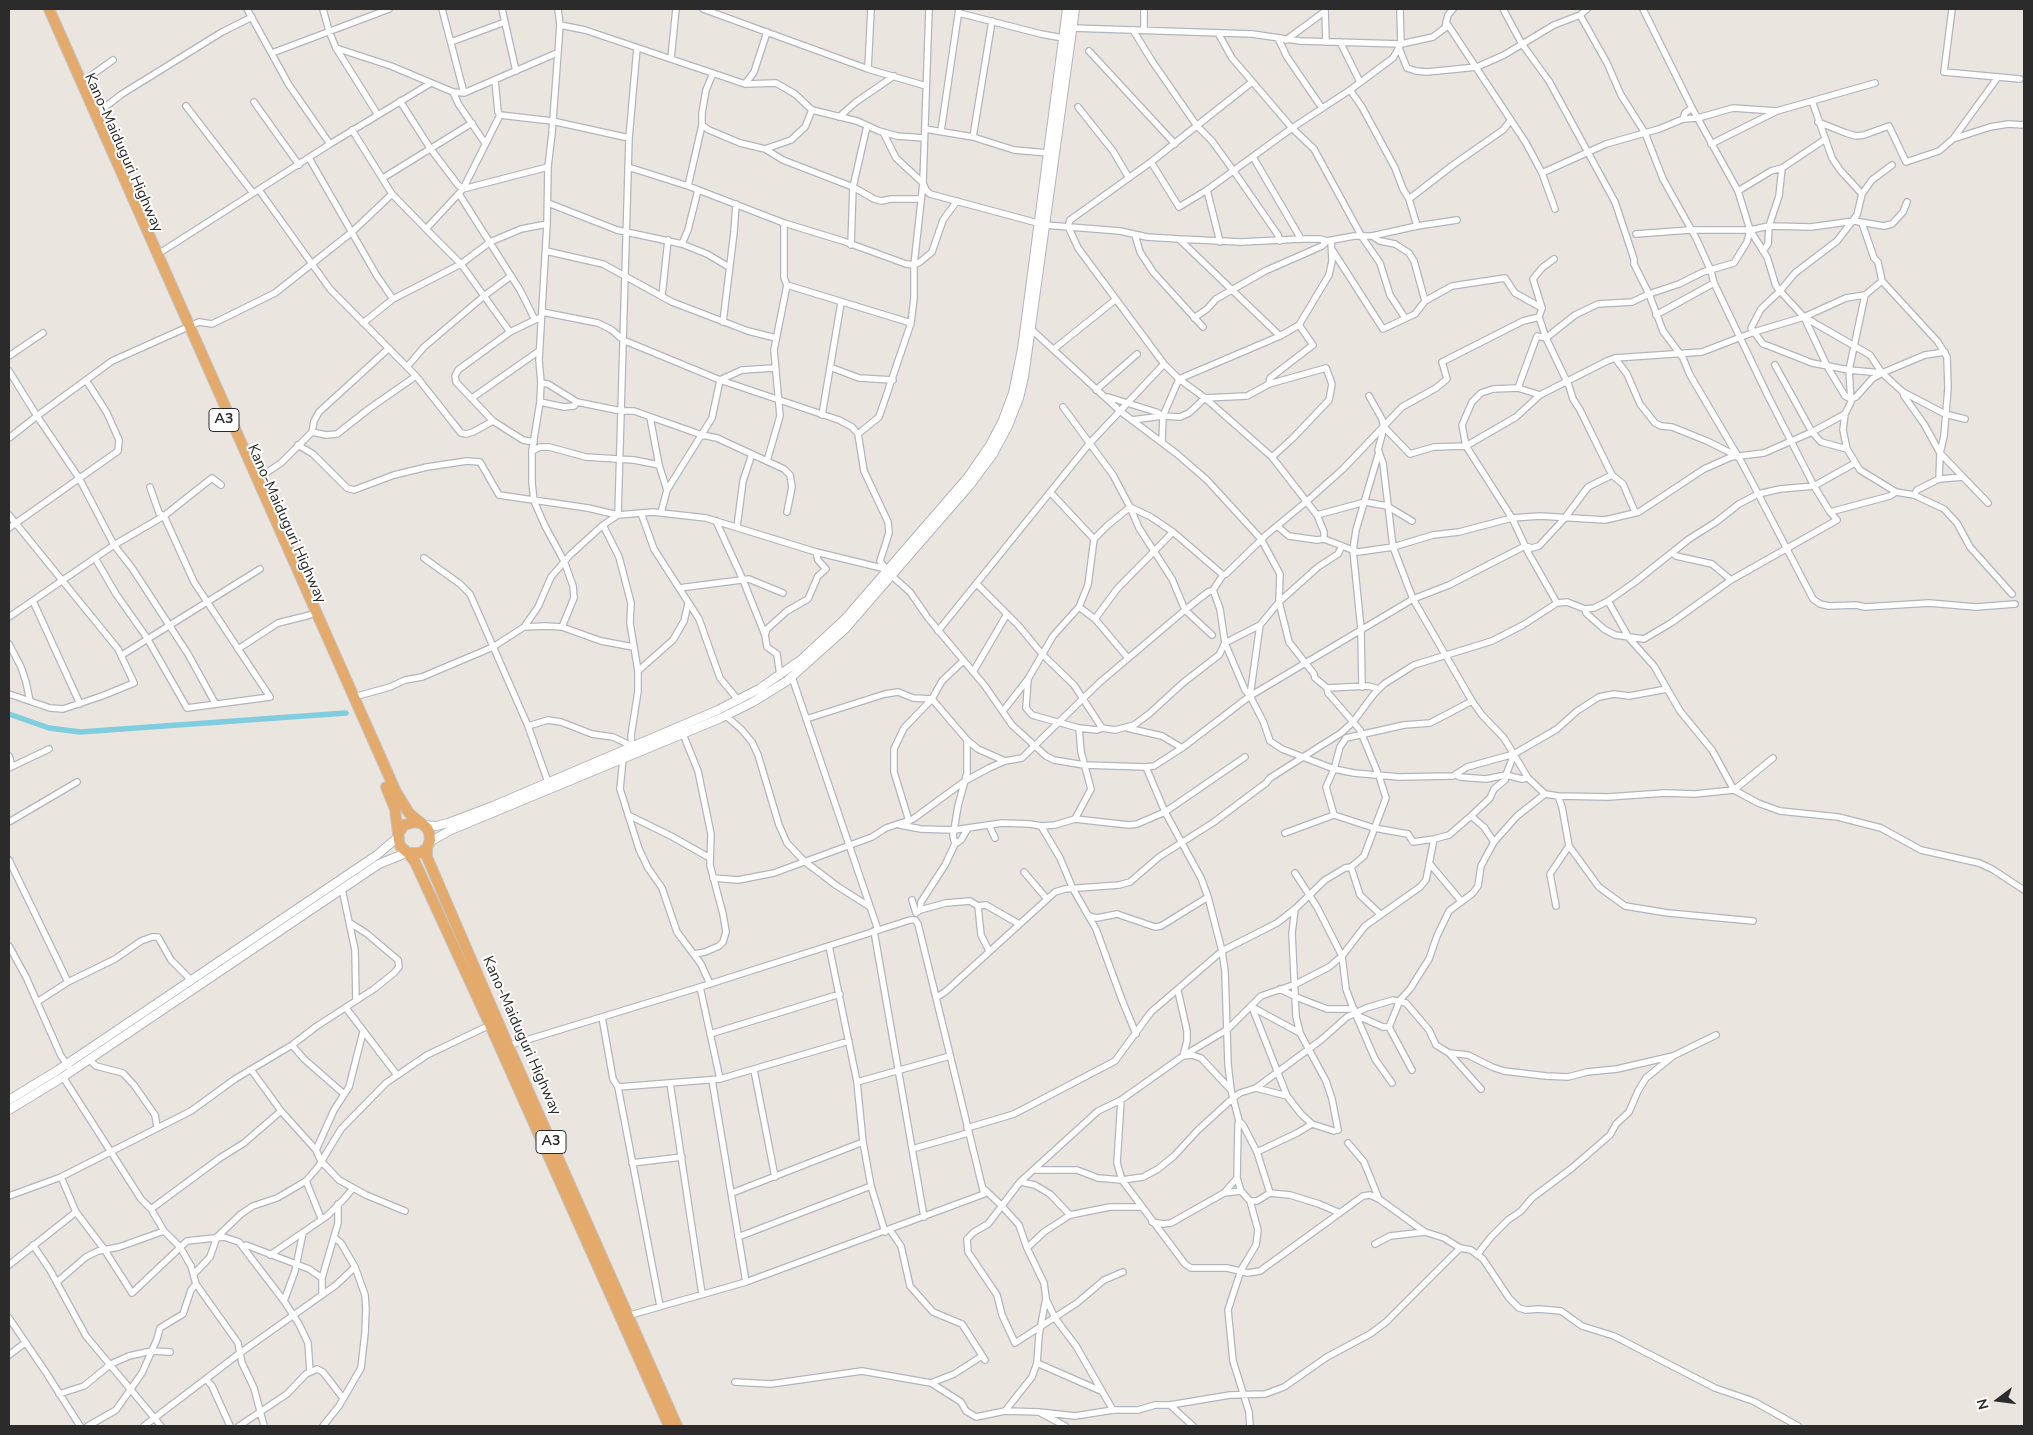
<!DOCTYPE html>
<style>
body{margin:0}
#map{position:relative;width:2033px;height:1435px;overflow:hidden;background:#ebe5df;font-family:"Nunito Sans",sans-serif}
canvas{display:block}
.frame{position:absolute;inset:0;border:10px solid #2b2b2b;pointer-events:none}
.north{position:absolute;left:1973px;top:1375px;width:50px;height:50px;-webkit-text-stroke:4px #fff;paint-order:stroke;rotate:255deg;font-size:14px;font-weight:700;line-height:20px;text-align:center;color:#2b2b2b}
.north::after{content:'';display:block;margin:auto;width:18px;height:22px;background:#2b2b2b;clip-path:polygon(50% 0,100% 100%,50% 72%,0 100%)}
</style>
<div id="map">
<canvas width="2033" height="1435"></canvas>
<div class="frame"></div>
<div class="north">N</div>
</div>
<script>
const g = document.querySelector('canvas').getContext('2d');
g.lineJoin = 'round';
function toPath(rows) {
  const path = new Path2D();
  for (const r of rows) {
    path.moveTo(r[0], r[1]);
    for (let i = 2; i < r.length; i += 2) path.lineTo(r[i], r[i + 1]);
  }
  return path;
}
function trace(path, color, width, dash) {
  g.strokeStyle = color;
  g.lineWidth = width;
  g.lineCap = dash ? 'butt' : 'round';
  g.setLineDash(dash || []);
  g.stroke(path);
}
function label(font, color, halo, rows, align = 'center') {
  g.font = font + ' "Nunito Sans",sans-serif';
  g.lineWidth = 4;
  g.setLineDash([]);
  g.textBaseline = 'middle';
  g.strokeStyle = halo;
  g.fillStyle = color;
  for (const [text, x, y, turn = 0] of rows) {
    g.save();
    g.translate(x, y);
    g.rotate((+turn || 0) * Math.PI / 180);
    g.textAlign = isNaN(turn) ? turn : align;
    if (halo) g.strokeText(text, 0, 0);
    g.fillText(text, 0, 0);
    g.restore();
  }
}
trace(toPath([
 [9,714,49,728,80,732,346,713]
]), '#7fcddf', 5.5);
const minor = toPath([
 [323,9,329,31,336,48,378,115],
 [442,9,464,93],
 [502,9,516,71],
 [558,9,560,25,552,133,548,167,547,224,539,360,541,383,540,402,532,451,532,483,534,501,545,526,564,561,573,586,574,598,562,627],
 [703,9,868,69,926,86],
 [1144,9,1144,30],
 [1325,9,1326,42],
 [1503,9,1522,44,1549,81,1615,202,1634,259,1634,264,1649,294,1663,331,1683,358,1690,375,1742,463,1813,599,1820,604,1829,606,1856,605,1865,607,1929,603,1976,607,2015,604],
 [1643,9,1692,108,1738,191,1750,230,1767,257,1776,286,1780,291,1804,317,1870,355,1882,373,1903,392,1945,414,1965,419],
 [1952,9,1944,72,2020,79],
 [959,13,1041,34,1063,38],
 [1580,15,1607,63,1621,95,1645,133,1663,179,1696,238,1711,271,1714,283,1767,394,1814,486,1830,512,1837,520,1731,580,1671,623,1644,639,1615,635,1604,629,1586,613,1585,609],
 [1446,22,1526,143,1542,173,1555,209],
 [560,25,585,30,745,84,776,83,795,94,812,110,857,121,879,131,897,136,924,138],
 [1072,28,1252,34,1300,41,1401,44,1433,37,1445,28,1448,15,1453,9],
 [1133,30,1152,61,1197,126,1212,141,1233,170,1278,235,1280,241],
 [1218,33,1232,58,1292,128,1314,149,1362,237,1380,263,1390,295,1405,318],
 [1278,38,1287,57,1322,108],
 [1286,40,1324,12],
 [451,42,505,22],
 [1340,42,1360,82],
 [336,48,391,66,453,92,464,93,557,53],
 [1399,48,1407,68,1416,71,1427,72,1477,67,1504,55,1554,25,1580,15,1587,9],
 [1089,51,1175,144],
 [272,53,389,9],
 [671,58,676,9],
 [868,69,871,9],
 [713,73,706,90,702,113,702,125,709,130,740,143,765,149,791,140,805,127,812,110],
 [82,82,113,60],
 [1252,82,1151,162,1070,220,1068,226,1078,248,1164,364,1179,379,1205,398,1272,457,1317,515,1324,532,1324,539],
 [745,84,754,72,767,32],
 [1350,90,1362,107,1395,168,1403,189,1409,199,1417,226],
 [453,92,459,105,485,143],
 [400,101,430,148,458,185,463,189],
 [1812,101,1832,158,1840,170,1862,194],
 [254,102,299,165],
 [186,106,253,193],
 [1078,107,1113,151,1129,178],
 [96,114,122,94,222,32,252,17],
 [500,115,552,121,629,138],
 [839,117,856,102,894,76],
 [1683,119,1685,113,1692,108],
 [1818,122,1846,133,1856,136,1864,135,1889,126,1906,162,1939,151,1953,139,1990,127,2008,124,2024,125],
 [925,129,973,137,1014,150,1048,153],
 [352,130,392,194,426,229,463,189,500,115,498,112,495,80],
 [941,131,959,9],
 [883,132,896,158,923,183,926,190,930,194,1045,225,1120,231,1147,237,1179,239,1280,336],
 [973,137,992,21],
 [1953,139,1998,77],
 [330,144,431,83],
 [1711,144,1777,111,1875,83],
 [765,149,783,160,853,187,874,199,881,201,891,199,921,199],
 [1253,157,1301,239],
 [309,158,377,276,393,299],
 [1151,162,1179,207,1207,190,1292,128,1350,90,1393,58,1401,44,1400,9],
 [1892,165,1872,180,1862,194,1857,215,1837,241,1795,273,1780,291,1761,309,1751,328,1763,344,1769,346,1812,363,1849,370,1882,373,1925,355,1945,352],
 [628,167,688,186,784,223,843,241,906,264,914,265,920,262,932,252,943,220,957,201],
 [1542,173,1606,144,1659,129,1683,119,1698,118,1733,108,1777,111],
 [383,178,472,123],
 [688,186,702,125],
 [463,189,548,167],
 [259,190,330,289,416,376,461,433,466,434,473,432,493,421,523,440,534,442],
 [1207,190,1220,242],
 [1738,191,1771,171,1782,168,1824,140],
 [459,194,520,290,535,320],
 [1409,199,1453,165,1503,130,1510,121],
 [548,203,617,230,682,244,707,254,729,267],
 [1862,223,1874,258,1878,262,1882,281,1938,342,1947,357,1948,388,1944,436,1940,453,1939,479],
 [426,229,461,264,510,332],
 [1636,234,1690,230,1750,230,1769,226,1811,227,1854,221,1884,226,1892,224,1903,212,1907,202],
 [1135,235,1140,252,1153,272,1203,327],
 [1372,236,1380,241,1395,244,1409,253,1414,261,1425,301],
 [1179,239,1241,242,1301,239,1320,239,1327,241],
 [682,244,688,230,698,190],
 [851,245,853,187,867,126],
 [546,251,603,264,672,302,748,331,776,338],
 [1333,251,1383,329,1415,314,1425,301,1452,286,1505,278,1515,293,1542,308],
 [1763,251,1768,244,1769,226,1779,196,1782,168],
 [158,254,330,144,289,85,247,9],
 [787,285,911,323],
 [662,296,668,240],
 [542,312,598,323,612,330,623,340,720,380,839,420,852,427,858,434,864,471,888,522,889,533,880,561,886,569],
 [1656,315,1714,283],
 [1539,317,1546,338,1569,386,1573,399,1580,410,1612,475,1623,484,1635,512],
 [1804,317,1828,368,1845,396,1851,399,1856,397,1872,379,1882,373],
 [1194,318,1207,309,1216,299,1265,271,1322,246,1327,241,1354,236,1372,236,1417,226,1457,220],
 [723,322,734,232,736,204],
 [363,323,393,299,461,264,490,242,521,229,547,224],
 [1031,329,1120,411,1177,454,1207,480,1261,539,1280,574,1279,602,1289,642,1314,674,1315,678,1327,688,1328,693,1360,730,1379,776,1386,798,1364,856,1351,867,1345,868,1325,880,1295,909,1292,933,1296,1016,1300,1033,1326,1081,1332,1099,1338,1130],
 [1054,349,1115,300],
 [9,356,43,333],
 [1615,358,1627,374,1640,404,1655,423,1661,426,1672,427,1707,441,1737,456],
 [1775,365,1812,432,1821,442,1847,449],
 [407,367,424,347,484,296,511,276],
 [830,367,859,378,893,380],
 [9,371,37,416,112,361,199,322,212,324,275,293,352,232,392,194],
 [541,383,548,384,577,402,621,411,634,411,702,435,717,438,784,469,790,475,792,487,787,512],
 [1269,384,1270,378,1313,345,1299,325],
 [1518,388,1537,336,1546,338,1575,315,1598,304,1632,302,1649,294,1679,284,1703,272,1734,263,1747,242,1750,230],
 [1096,390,1137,354],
 [1903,392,1904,396,1924,424,1940,453,1988,503],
 [1540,395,1518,388,1493,389,1481,393,1472,402,1462,425,1466,446,1512,518,1529,554,1557,603],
 [1369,396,1382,419,1384,427,1378,450,1383,463,1393,547,1413,599,1472,701,1482,715,1504,738,1528,778,1545,794,1558,796,1608,797,1665,793,1695,794,1734,790,1758,803,1780,811,1838,817,1881,828,1921,850,1979,863,1992,869,2024,890],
 [1108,397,1156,412,1163,416,1180,417,1189,413,1205,398,1247,396,1269,384,1326,368,1332,384,1329,400,1293,438,1272,457],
 [472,398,539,351],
 [540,402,564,407,574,406,577,402],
 [1063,407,1113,475,1130,507,1139,528,1172,579,1185,610,1212,635],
 [1845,414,1843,430,1847,449,1860,470,1896,492,1914,495,1944,509,1957,523,1970,547,2012,594],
 [822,415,841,303],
 [650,417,659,465,667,490],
 [1132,420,1163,416],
 [493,421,456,382,455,376,458,370,510,332,541,317],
 [1384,427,1410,454,1434,447,1466,446,1516,417,1540,395,1607,361,1615,358,1702,352,1754,332,1804,317,1846,298,1865,295,1882,281],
 [312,432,314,421,319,412,388,349],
 [858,434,879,417,911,323,914,298,914,265,923,183,929,9],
 [9,438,37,416,79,478,114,545,132,568,188,654,215,703],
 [1162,442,1163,416,1179,379,1280,336,1299,325,1329,275,1332,261,1331,241],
 [298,445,313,454,347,488,354,490,394,475,427,467,467,461,480,462,499,495,588,508,618,515,629,138,637,48],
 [532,451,540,447,549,447,586,457,634,460,659,465],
 [767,461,780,416,774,350,787,285,784,278,784,223],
 [257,479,281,463,312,432,326,435,337,434,370,408,416,376],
 [1051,493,1094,539],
 [1914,495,1917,490,1939,479,1963,477],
 [1830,512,1890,496,1896,492],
 [641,513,654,549,699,619,720,678,739,701],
 [661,513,667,490,712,418,720,380,742,370,775,368],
 [9,515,118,649,134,683,102,696,63,709,50,708,9,694],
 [1317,515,1365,502,1387,506,1412,521],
 [716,521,743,580,765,635],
 [603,525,619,557,631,603,630,623,638,671,638,691,631,736,632,746],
 [1277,526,1289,536,1317,540,1324,539,1358,552,1393,547,1433,535,1459,532,1512,518,1540,516,1605,520,1639,512,1704,469,1731,457,1764,453,1812,432,1845,414,1851,402,1849,370,1865,295],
 [737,527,743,481,752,454],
 [9,528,118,451,119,440,107,413,86,380],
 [1673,553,1676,556,1712,564,1731,580],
 [95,558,116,594,147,638,187,708,270,697,194,582,164,516,159,513,150,487],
 [424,558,460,584,470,594,528,726,548,782],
 [892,576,910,592,928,618,985,686,1012,725,1046,756,1054,760,1084,765,1146,767,1154,766,1182,748,1250,696,1413,599,1449,585,1525,546,1532,548,1539,546,1564,519,1588,487,1612,475],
 [977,584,1018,625,1042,654,1074,685,1102,728],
 [679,588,749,579,783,593],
 [1213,590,1220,609,1225,643,1245,690,1250,696,1263,721,1270,741,1282,749,1334,769,1354,773,1399,777,1453,776,1467,767,1514,754,1557,729,1577,711,1599,697,1614,694,1629,696,1667,689],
 [33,601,80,704],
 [1608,601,1629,638,1654,666,1680,711,1712,750,1734,790,1773,758],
 [1079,607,1095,619,1128,658],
 [9,617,114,545,164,516,212,478,221,485],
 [1095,619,1117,589,1173,532],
 [524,627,545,626,562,627,601,641,633,647],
 [938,631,1089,444,1164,364],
 [9,644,21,667,26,682,30,701],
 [238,649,278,623,310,615],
 [122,655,260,569],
 [638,671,673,640,684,621,688,604],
 [973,672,1007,614],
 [780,676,777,654,767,647,765,635,767,629,787,611,808,599,818,576,826,569,818,560,816,552],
 [792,677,878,930],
 [1028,679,1026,708,1032,715,1079,728,1097,730,1102,728,1115,730,1134,725,1149,714,1184,682,1219,655,1225,643,1260,625],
 [1362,687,1361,629,1353,550,1356,530,1379,452],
 [1327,688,1368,686,1379,689],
 [1250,696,1260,625,1279,602,1318,567,1338,554,1342,546],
 [354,697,390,687,405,680,422,677,493,647,524,627,538,607,551,577,570,555,603,525,618,515,653,512,706,518,816,552,886,569],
 [1472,701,1430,723,1404,725,1346,738,1340,747,1334,769,1326,787,1334,815,1374,828,1408,834,1413,842,1434,839,1449,835,1471,816,1490,798,1494,789,1505,780,1506,775,1522,779,1528,778],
 [1003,711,1028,679,1053,636,1079,607,1088,585,1094,539,1108,525,1130,507,1151,517,1173,532,1223,575],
 [726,716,741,729,752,742,758,755,779,825,787,843,804,861,837,886,870,907],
 [806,719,885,694,898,692,913,698,932,699,967,740,978,749,1005,761],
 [528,726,548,720,561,722,592,734,613,737,632,746],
 [1127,728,1162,736,1182,748],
 [683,734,698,771,711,834,710,865,723,914,726,932,723,942,719,946,705,952,694,954],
 [9,756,12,766],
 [623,759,620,789,639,849,648,868,662,888,677,932,701,964,710,984],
 [1146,767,1165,812,1201,878,1208,897,1222,951,1225,971,1228,1064,1231,1090,1239,1121,1243,1125,1257,1152,1270,1193],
 [9,768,49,749],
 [1456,775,1460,777,1486,779,1506,775,1514,754],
 [1558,796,1562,807,1569,846,1599,887,1625,906,1668,913,1753,921],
 [628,815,671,836,710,858],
 [1471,816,1484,827,1494,842],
 [1075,819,1091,789,1081,752,1079,728],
 [909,821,894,772,894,749,904,728,932,699,942,681,963,661],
 [9,822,77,782],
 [900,825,921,829,954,830,1002,823,1030,824,1041,826,1055,825,1075,819,1129,825,1137,824,1165,812,1245,757],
 [989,825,995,838],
 [1041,826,1060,858,1073,889,1096,929,1122,1000,1136,1034],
 [1285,833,1334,815],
 [955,844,953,836,958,806,967,773,967,740],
 [9,860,68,982],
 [1430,864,1461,901],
 [1351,867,1360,895,1380,914],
 [1024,872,1047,899],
 [1295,873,1317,907,1342,956,1346,989,1355,1013,1375,1059,1392,1083],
 [713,878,738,880,774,873,872,837,886,828,913,819,965,781,989,768,1005,761,1022,758,1099,683,1185,610,1208,592,1213,590,1223,575,1226,574,1266,535,1306,502,1343,469,1402,407,1436,388,1447,379,1442,362,1523,321,1539,317,1542,308,1533,279,1542,268,1554,259],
 [342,889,355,950,356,1000],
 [912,900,916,913,920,910,946,903,970,901,978,906,986,905,1019,924],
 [978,906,981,935,989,951],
 [1556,906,1550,874,1569,846],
 [920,910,921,902,945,865,955,844,961,840,968,828],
 [1089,916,1097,918,1117,914,1155,927,1161,926,1208,897],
 [874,931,924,1217],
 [9,946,26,977,61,1056,69,1067],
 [829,946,857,1082,863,1142,871,1186,885,1232],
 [700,987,720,1079],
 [1280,989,1296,997,1327,1009,1354,1009],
 [1178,991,1187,1031,1187,1041,1183,1056,1192,1055,1201,1058,1231,1090],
 [937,997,945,992,1055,892,1065,889,1119,885,1130,882,1159,857,1214,822,1266,783,1270,778,1341,733,1353,722,1374,694,1384,684,1414,665,1492,641,1523,625,1557,603,1567,602,1585,609,1594,608,1608,601,1635,582,1689,539,1716,522,1739,504,1758,494,1780,489,1814,486,1855,463],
 [37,1002,68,982,115,959,141,941,152,937,158,937,171,960,191,980],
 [1252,1007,1287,1096,1301,1114,1312,1124,1334,1131],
 [1252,1007,1300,1033],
 [346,1008,397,1075],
 [1356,1015,1383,1027,1389,1027],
 [602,1017,613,1079,618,1087,720,1079,849,1041],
 [710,1034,840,994],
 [292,1045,304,1059,344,1094],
 [507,1046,700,987,910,920,915,920,918,924,984,1194,746,1282,627,1316],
 [1449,1053,1481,1089],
 [89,1059,96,1066,123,1073,134,1085,155,1115,157,1127],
 [754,1070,775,1177],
 [1412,1070,1389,1027,1400,1000,1410,989,1429,959,1437,936,1449,911,1473,893,1478,886,1481,866,1494,842,1517,816,1545,794],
 [252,1071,281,1111,316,1150,321,1161,339,1180,366,1195,405,1211],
 [63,1077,141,1199,151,1209,164,1231,180,1247,191,1266,196,1284,238,1343,242,1363,254,1388,264,1426],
 [712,1080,746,1282],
 [857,1082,950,1056],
 [670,1083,702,1294],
 [618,1087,660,1306],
 [1256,1088,1287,1096],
 [1121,1100,1117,1163,1122,1180,1185,1264,1191,1268,1227,1268,1248,1273,1260,1271,1363,1196,1370,1195,1379,1199],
 [1239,1121,1238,1125,1237,1178,1241,1191,1250,1201,1258,1230,1256,1245,1241,1270,1228,1310,1233,1361,1249,1412,1250,1426],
 [967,1128,1014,1114,1115,1061,1151,1012,1222,951,1277,923,1295,909],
 [1348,1143,1364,1162,1379,1199,1425,1232,1444,1238,1460,1248,1471,1250,1483,1259,1509,1298,1519,1308,1526,1310,1539,1309,1561,1311,1582,1326,1614,1336,1715,1388,1753,1401,1798,1426],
 [912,1149,968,1133],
 [316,1150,334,1110,349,1087,363,1032],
 [1257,1152,1297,1133,1312,1124],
 [632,1163,682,1157],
 [1034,1170,1077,1170,1098,1178,1122,1180,1143,1177,1158,1169,1174,1156,1198,1130,1233,1098,1240,1093,1256,1088,1321,1040,1347,1017,1366,1008,1393,1000,1406,1003,1429,1030,1436,1045,1449,1053,1468,1055,1492,1067,1504,1071,1546,1076,1568,1077,1587,1072,1617,1069,1673,1056],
 [61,1177,76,1212,104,1249,132,1293,187,1241,224,1237,239,1242,284,1301,299,1324,308,1343,310,1372],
 [306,1181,321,1218],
 [1020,1182,1035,1185,1050,1194,1070,1215,1110,1207,1140,1207],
 [984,1189,1001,1205,1019,1225,1027,1248,1044,1283,1046,1298,1039,1335,1037,1363,1032,1377,1005,1411],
 [732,1193,863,1142],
 [1224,1193,1241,1191],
 [9,1196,61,1177,191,1111,235,1079,292,1045,317,1026,374,989,394,973,399,967,398,960,366,933,350,923],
 [1250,1201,1257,1201,1270,1193,1290,1195,1319,1204,1340,1213],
 [151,1209,220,1158,244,1143,281,1111],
 [1152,1222,1163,1224,1171,1223,1224,1193,1237,1178],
 [890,1230,901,1246,910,1286,933,1312,962,1324,985,1360],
 [738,1237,871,1186],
 [1375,1244,1390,1236,1425,1232],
 [33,1245,50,1270,86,1336,161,1426],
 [244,1246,246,1245,309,1269,322,1278],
 [1027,1248,1044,1232,1070,1215],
 [270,1255,327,1216,344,1199,353,1188],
 [1477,1255,1491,1237,1508,1220,1521,1211,1532,1198,1572,1168,1610,1135,1616,1124,1629,1112,1638,1091,1646,1078,1673,1056,1716,1035],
 [9,1265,76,1212],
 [1123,1272,1104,1280,1077,1303,1015,1343,1002,1315,997,1295,968,1252,967,1239,974,1232,988,1224,1020,1182,1098,1111,1121,1100,1183,1056,1228,1029,1261,996,1296,984,1329,967,1342,956,1365,926,1420,887,1426,880,1434,839],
 [194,1274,210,1257,217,1237,241,1214,253,1206,277,1198,306,1181,318,1167,341,1129,386,1083,427,1055,490,1025],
 [57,1282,86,1257,98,1251,119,1247,164,1231],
 [322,1295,322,1278,338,1223,338,1204],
 [1046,1299,1055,1318,1076,1346,1113,1410],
 [284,1301,295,1271,303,1233],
 [9,1318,47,1374,80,1426],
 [9,1355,25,1343],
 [1037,1363,1101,1391],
 [206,1379,212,1386,230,1426],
 [735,1382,771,1384,862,1371,931,1383,961,1402,966,1411,976,1417,1005,1411,1039,1412,1065,1426],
 [931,1383,954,1374,982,1356],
 [59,1394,84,1386,111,1364,129,1356,151,1351,170,1352],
 [1170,1405,1193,1426],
 [1039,1412,1075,1416,1113,1410,1138,1410,1155,1405,1170,1405,1230,1395,1265,1394,1284,1387,1327,1357,1370,1334,1386,1322,1460,1248],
 [88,1426,116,1410,142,1373,157,1339,160,1328,183,1314,191,1290,196,1284],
 [144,1426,240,1353,336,1285,355,1267],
 [239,1426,287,1394,306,1374,317,1369,323,1372,343,1398],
 [323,1426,339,1406,361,1368,365,1333,366,1309,365,1295,355,1267,341,1243,335,1238]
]);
const secondary = toPath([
 [423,825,436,826,448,823,493,806,718,710,759,689,802,659,845,619,968,477,990,445,1003,420,1013,393,1022,349,1067,9],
 [429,844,433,840,451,830,721,718,753,702,787,681,846,628,970,485,993,454,1008,426,1019,398,1024,377,1075,9],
 [9,1100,58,1070,377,855,398,837],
 [9,1110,63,1077,379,864,406,853]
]);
const trunk = toPath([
 [49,9,396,792,409,813,427,828,429,832,430,840,427,848,420,853,408,853,400,846,398,834,404,825,414,822,420,823],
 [386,787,395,809,398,834],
 [427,848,427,857,508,1045,677,1426],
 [408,853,415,862,490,1025,669,1426]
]);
trace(minor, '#b2b5bd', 8);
trace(secondary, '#b2b5bd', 10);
trace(trunk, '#c4c4c4', 12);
trace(minor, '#fff', 5.5);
trace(secondary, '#fff', 8);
trace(trunk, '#e4aa6c', 10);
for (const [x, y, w] of [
 [224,420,30],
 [551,1142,30]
]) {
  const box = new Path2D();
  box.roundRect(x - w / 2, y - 11.5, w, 23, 4);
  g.fillStyle = '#fff';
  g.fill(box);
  trace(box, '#2b2b2b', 1);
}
label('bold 14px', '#2b2b2b', null, [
 ["A3",224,420],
 ["A3",551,1142]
]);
label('15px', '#2b2b2b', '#fff', [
 ["Kano-Maiduguri Highway",123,153,66],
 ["Kano-Maiduguri Highway",286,524,66],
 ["Kano-Maiduguri Highway",521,1036,66]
]);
</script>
